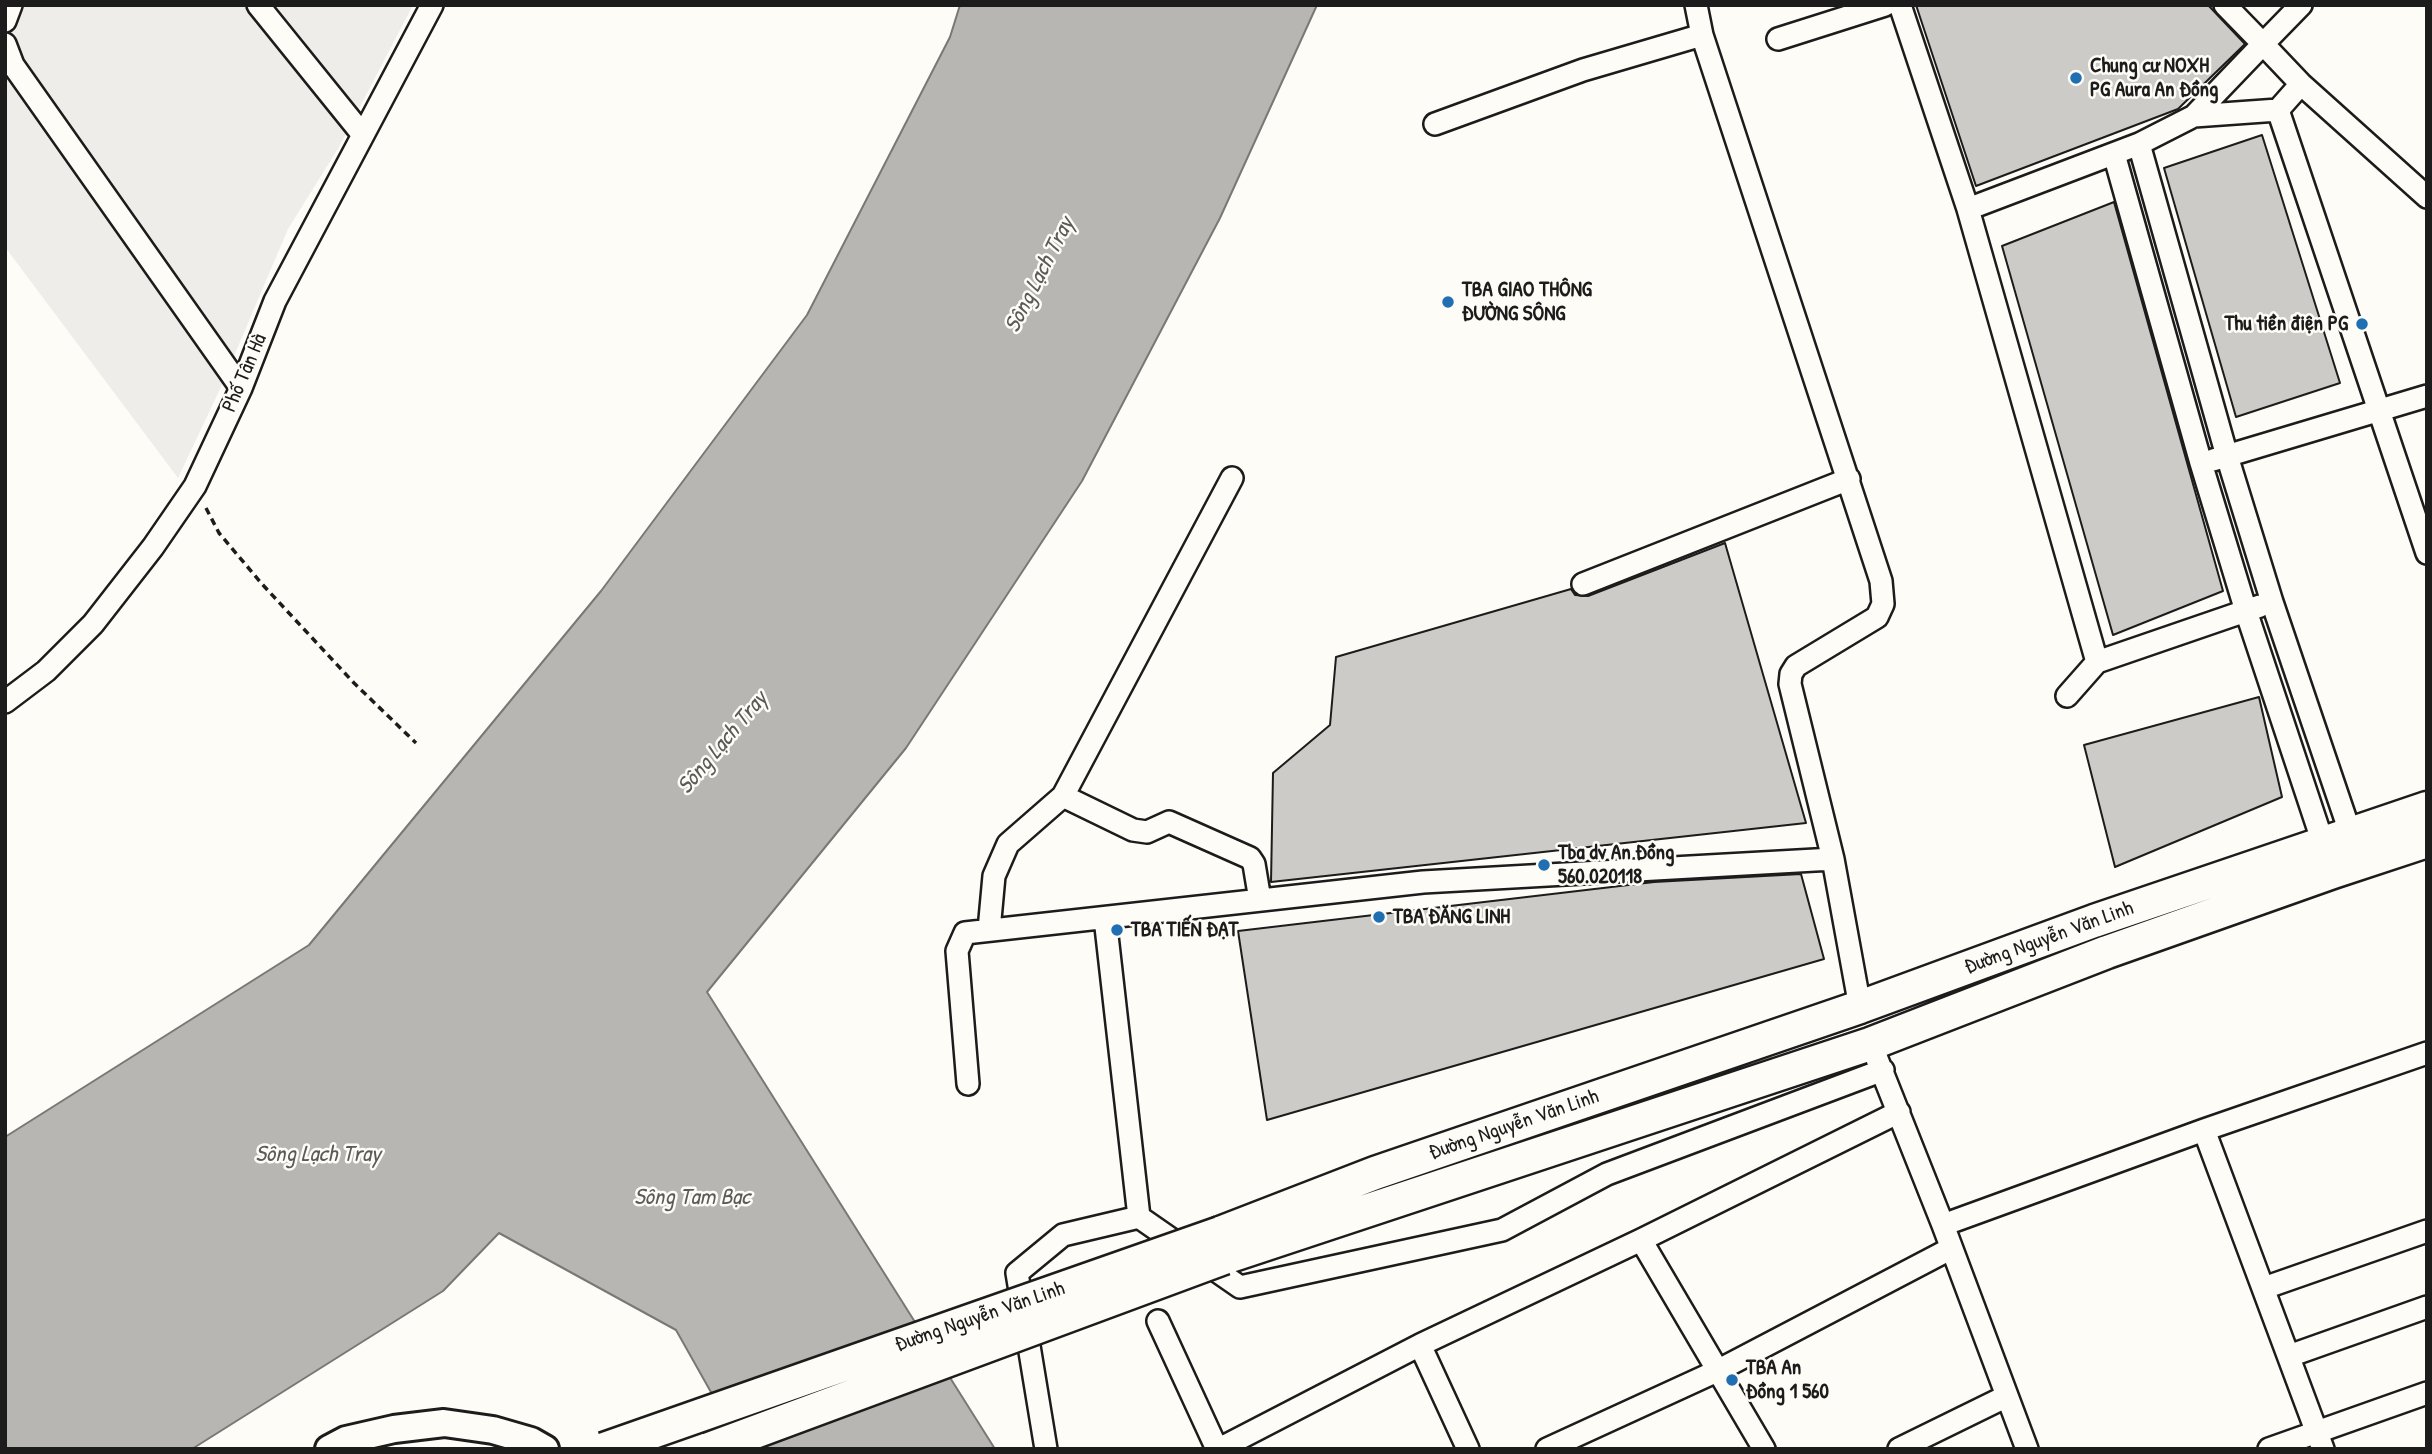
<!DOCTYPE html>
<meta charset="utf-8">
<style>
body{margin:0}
#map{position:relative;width:2432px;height:1454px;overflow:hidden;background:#fdfcf7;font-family:"Patrick Hand",sans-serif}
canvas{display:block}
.frame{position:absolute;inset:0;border:7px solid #1c1c1c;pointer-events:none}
</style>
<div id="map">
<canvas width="2432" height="1454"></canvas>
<div class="frame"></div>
</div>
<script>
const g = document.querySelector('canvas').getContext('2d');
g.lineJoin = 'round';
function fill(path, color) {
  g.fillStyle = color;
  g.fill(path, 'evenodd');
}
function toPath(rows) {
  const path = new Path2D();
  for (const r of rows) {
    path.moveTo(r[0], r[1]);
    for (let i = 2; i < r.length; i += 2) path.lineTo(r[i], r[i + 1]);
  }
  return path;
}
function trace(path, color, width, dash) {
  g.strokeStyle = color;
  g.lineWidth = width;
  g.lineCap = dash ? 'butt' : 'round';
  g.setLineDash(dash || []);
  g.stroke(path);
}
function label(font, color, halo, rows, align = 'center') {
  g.font = font + ' "Patrick Hand",sans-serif';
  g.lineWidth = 5;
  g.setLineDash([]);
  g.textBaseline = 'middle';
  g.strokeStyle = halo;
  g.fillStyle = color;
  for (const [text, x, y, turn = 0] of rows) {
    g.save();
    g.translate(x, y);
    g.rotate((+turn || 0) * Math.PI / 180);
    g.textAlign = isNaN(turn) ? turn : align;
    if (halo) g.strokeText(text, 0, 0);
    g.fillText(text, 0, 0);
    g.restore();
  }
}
fill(toPath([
 [5,5,413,5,339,147,288,229,220,389,178,478,5,247]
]), '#eeede9');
const water = toPath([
 [960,5,1317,5,1220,218,1082,481,906,748,707,992,995,1449,743,1449,676,1330,499,1233,443,1291,192,1449,5,1449,5,1137,309,945,601,591,807,315,950,37,960,5]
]);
fill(water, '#b7b6b2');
trace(water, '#797876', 2);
const building = toPath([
 [1916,5,2208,5,2245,44,2178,109,1976,186,1916,5],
 [2262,135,2340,383,2236,417,2164,168,2262,135],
 [2114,202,2223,591,2113,635,2002,246,2114,202],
 [1725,543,1806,823,1271,882,1273,773,1330,725,1336,657,1571,589,1575,595,1588,596,1725,543],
 [2259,697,2282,797,2115,867,2084,745,2259,697],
 [1801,874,1824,959,1267,1120,1238,931,1654,882,1801,874]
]);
fill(building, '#cccbc8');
trace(building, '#1c1c1c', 2);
const minor = toPath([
 [258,5,363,135],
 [1696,5,1702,35,1881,581,1883,604,1877,617,1796,666,1791,674,1790,684,1833,859],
 [1900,5,1968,209,2097,662],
 [2225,5,2263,44,2301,5],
 [5,21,11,5],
 [1778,39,1885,5],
 [5,44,13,65,241,388],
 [2278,110,2427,553],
 [2194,116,2278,110,2301,84],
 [1435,124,1583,70,1702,35],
 [2139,144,2227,456,2272,602,2354,844],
 [2114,154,2201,463,2246,611,2327,855],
 [1968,209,2139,144,2194,116,2263,44,2301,84,2427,197],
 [2213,460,2427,396],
 [1583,584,1849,479],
 [2067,696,2097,662,2260,606],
 [5,702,46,671,93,624,153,547,195,486,241,388,275,301,432,5],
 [1063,796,1133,830,1147,832,1169,822,1250,858,1254,864,1260,900],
 [1105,918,1139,1217],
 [989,930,994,876,1008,844,1063,796,1232,478],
 [1877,1059,1943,1225,2027,1449],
 [968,1084,957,951,965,933,1423,882,1833,859,1860,1007],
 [2204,1130,2323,1449],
 [1943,1225,2204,1130,2427,1053],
 [1641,1240,1764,1449],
 [2264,1288,2427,1231],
 [1158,1321,1217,1449],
 [1420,1345,1468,1449],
 [2289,1356,2427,1307],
 [1046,1449,1017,1273,1063,1235,1139,1217,1240,1287,1502,1230,1607,1174,1883,1070],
 [1219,1449,1420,1345,1641,1240,1899,1112],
 [1547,1449,1717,1371,1950,1249],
 [1899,1449,2007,1396],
 [2269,1449,2427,1393]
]);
const major = toPath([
 [329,1449,346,1440,394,1429,444,1423,493,1430,531,1441,545,1449]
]);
const highway = toPath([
 [1220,1233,1375,1173,1860,1007,2094,921,2427,808],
 [1224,1258,1870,1044,2107,952,2333,872,2427,841]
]);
trace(minor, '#1c1c1c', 26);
trace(major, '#1c1c1c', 32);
trace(highway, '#1c1c1c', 37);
trace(toPath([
 [206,508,219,533,262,584,354,683,416,743]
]), '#1c1c1c', 3.5, [7, 5]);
trace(minor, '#fdfcf7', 21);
trace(major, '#fdfcf7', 26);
trace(highway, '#fdfcf7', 32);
const highwayBridge = toPath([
 [604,1449,1220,1233],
 [709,1449,1224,1258]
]);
trace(highwayBridge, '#1c1c1c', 37, []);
trace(highwayBridge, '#fdfcf7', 32);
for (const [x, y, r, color] of [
 [2076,78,7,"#1f6fb2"],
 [1448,302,7,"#1f6fb2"],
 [2362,324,7,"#1f6fb2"],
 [1544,865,7,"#1f6fb2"],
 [1379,917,7,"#1f6fb2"],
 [1117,930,7,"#1f6fb2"],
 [1732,1380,7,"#1f6fb2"]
]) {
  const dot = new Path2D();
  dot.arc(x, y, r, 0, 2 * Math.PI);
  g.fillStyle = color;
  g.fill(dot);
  trace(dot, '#fdfcf7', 2.5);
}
label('bold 21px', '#1c1c1c', '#fdfcf7', [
 ["Chung cư NOXH",2090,66],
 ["PG Aura An Đồng",2090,90],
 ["TBA GIAO THÔNG",1462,290],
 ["ĐƯỜNG SÔNG",1462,314],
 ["Thu tiền điện PG",2348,324,"right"],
 ["Tba dv An Đồng",1558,853],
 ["560.020118",1558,877],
 ["TBA ĐĂNG LINH",1393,917],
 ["TBA TIẾN ĐẠT",1131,930],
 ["TBA An",1746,1368],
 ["Đồng 1 560",1746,1392]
], 'left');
label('21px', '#1c1c1c', '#fdfcf7', [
 ["Phố Tân Hà",245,373,-67],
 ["Đường Nguyễn Văn Linh",2049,938,-20],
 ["Đường Nguyễn Văn Linh",1514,1125,-19],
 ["Đường Nguyễn Văn Linh",980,1317,-19]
]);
label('italic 23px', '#5a5a58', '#fdfcf7', [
 ["Sông Lạch Tray",1040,275,-63],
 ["Sông Lạch Tray",723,743,-50],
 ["Sông Lạch Tray",318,1155],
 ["Sông Tam Bạc",692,1198]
]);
</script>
